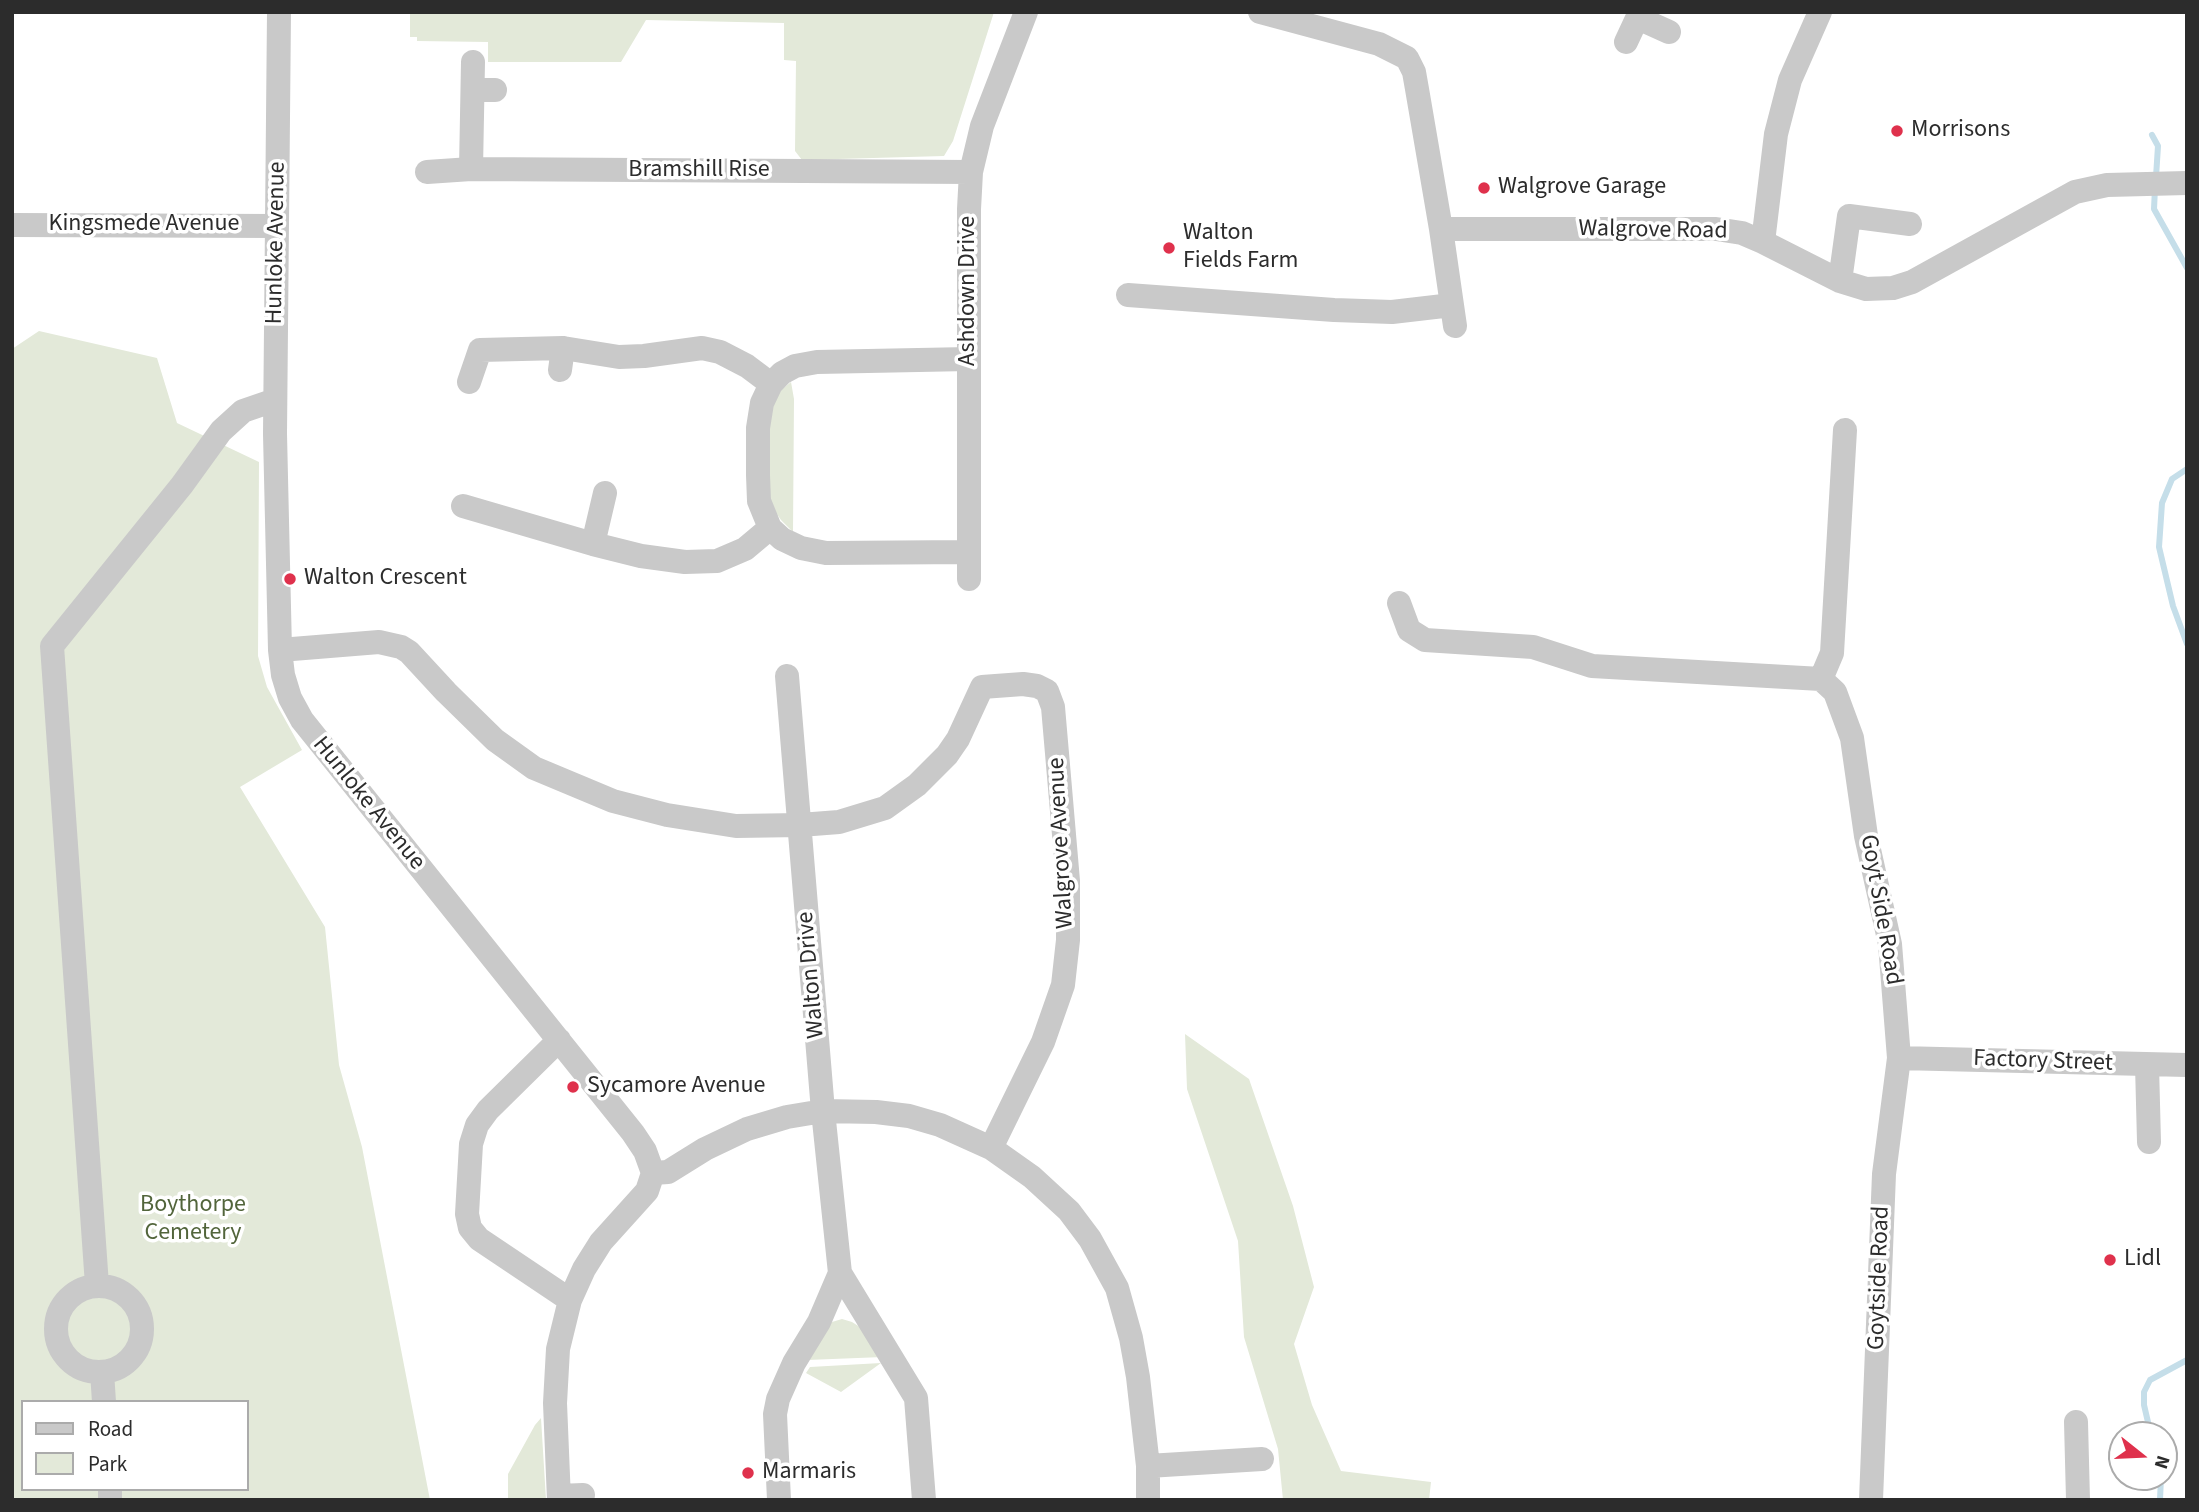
<!DOCTYPE html>
<style>
body{margin:0}
#map{position:relative;width:2199px;height:1512px;overflow:hidden;background:#fff;font-family:"Source Sans 3",sans-serif}
canvas{display:block}
.frame{position:absolute;inset:0;border:14px solid #2c2c2c;pointer-events:none}
.legend{position:absolute;left:21px;top:1400px;width:228px;height:91px;box-sizing:border-box;background:#fff;border:2px solid #ababab;margin:0;padding:9px 12px;list-style:none;font-size:21px;color:#2c2c2c}
.legend li{display:flex;align-items:center;gap:14px;height:35px}
.legend b{width:35px;border:2px solid #ababab}
.north{position:absolute;left:2108px;top:1421px;width:70px;height:70px;box-sizing:border-box;background:#fff;border:2px solid #ababab;border-radius:50%;rotate:108deg;font-size:19px;font-weight:700;line-height:28px;text-align:center;color:#2c2c2c}
.north::after{content:'';display:block;margin:auto;width:24px;height:32px;background:#df314c;clip-path:polygon(50% 0,100% 100%,50% 72%,0 100%)}
</style>
<div id="map">
<canvas width="2199" height="1512"></canvas>
<div class="frame"></div>
<ul class="legend">
<li><b style="height:9px;background:#c9c9c9"></b>Road</li>
<li><b style="height:19px;background:#e3e9d9"></b>Park</li>
</ul>
<div class="north">N</div>
</div>
<script>
const g = document.querySelector('canvas').getContext('2d');
g.lineJoin = 'round';
function fill(path, color) {
  g.fillStyle = color;
  g.fill(path, 'evenodd');
}
function toPath(rows) {
  const path = new Path2D();
  for (const r of rows) {
    if (r.length === 3) {
      path.moveTo(r[0] + r[2], r[1]);
      path.arc(r[0], r[1], r[2], 0, 2 * Math.PI);
      continue;
    }
    path.moveTo(r[0], r[1]);
    for (let i = 2; i < r.length; i += 2) path.lineTo(r[i], r[i + 1]);
  }
  return path;
}
function trace(path, color, width, dash) {
  g.strokeStyle = color;
  g.lineWidth = width;
  g.lineCap = dash ? 'butt' : 'round';
  g.setLineDash(dash || []);
  g.stroke(path);
}
function label(font, color, halo, rows, align = 'center') {
  g.font = font + ' "Source Sans 3",sans-serif';
  g.lineWidth = 7;
  g.setLineDash([]);
  g.textBaseline = 'middle';
  g.strokeStyle = halo;
  g.fillStyle = color;
  for (const [text, x, y, turn = 0] of rows) {
    g.save();
    g.translate(x, y);
    g.rotate((+turn || 0) * Math.PI / 180);
    g.textAlign = isNaN(turn) ? turn : align;
    if (halo) g.strokeText(text, 0, 0);
    g.fillText(text, 0, 0);
    g.restore();
  }
}
fill(toPath([
 [410,12,994,12,953,141,944,156,802,160,795,151,796,61,784,60,784,23,646,20,621,62,488,62,488,42,417,41,417,37,410,37],
 [39,331,157,358,177,423,259,462,258,656,267,687,302,750,240,787,325,927,339,1065,362,1147,430,1500,12,1500,12,349],
 [23,1402,247,1402,247,1489,23,1489],
 [791,382,794,399,793,532,781,520,768,501,768,411,776,394],
 [1185,1034,1249,1079,1293,1206,1314,1287,1294,1344,1312,1405,1341,1471,1431,1482,1429,1500,1283,1500,1278,1449,1244,1337,1238,1241,1187,1089],
 [842,1319,852,1322,863,1329,883,1357,807,1360,823,1331,832,1322],
 [881,1363,841,1392,806,1373,810,1367],
 [541,1418,546,1500,508,1500,508,1474,535,1425]
]), '#e3e9d9');
trace(toPath([
 [2152,135,2158,146,2156,177],
 [2155,188,2154,209,2187,268],
 [2187,469,2172,479,2162,503,2159,547,2173,606,2187,644],
 [2151,1435,2144,1405,2144,1392,2150,1380,2187,1360],
 [2160,1500,2161,1477]
]), '#c5dee9', 6);
trace(toPath([
 [279,12,275,434,280,650,283,675,290,698,302,720,633,1133,645,1151,653,1173,647,1191,601,1242,584,1269,570,1300,558,1349,555,1403,559,1500],
 [1260,12,1379,44,1407,58,1414,72,1417,89,1441,229,1716,229,1742,233,1763,242,1840,281,1866,289,1893,288,1912,282,2075,192,2107,185,2187,183],
 [1638,18,1669,32],
 [1626,42,1640,12],
 [473,90,495,90],
 [471,169,473,62],
 [427,172,471,169,971,172],
 [12,225,276,226],
 [1441,229,1455,326],
 [1763,242,1776,134,1790,80,1820,12],
 [1840,281,1849,216,1910,224],
 [1128,295,1334,310,1392,312,1452,305],
 [560,370,563,348],
 [469,382,480,350,563,348,619,357,644,356,702,348,720,352,747,366,771,384],
 [463,506,593,544,641,556,685,562,717,561,745,549,770,528],
 [593,544,605,493],
 [969,552,826,553,801,548,782,539,770,528,759,501,758,475,758,428,762,403,771,384,782,373,795,366,817,362,969,359],
 [969,579,969,209,971,172,982,126,1026,12],
 [1399,603,1409,630,1425,640,1533,647,1592,666,1821,679,1835,692,1852,738,1866,836,1890,944,1899,1058,1884,1174,1871,1500],
 [280,650,379,642,401,647,409,652,446,692,495,740,534,768,613,801,667,815,736,826,800,825,839,822,885,808,917,785,947,755,958,739,982,687,1023,684,1037,686,1047,691,1053,707,1068,881,1068,940,1063,985,1043,1042,991,1148],
 [787,676,823,1111,840,1273,916,1398,924,1500],
 [1821,679,1832,653,1845,430],
 [559,1040,488,1110,477,1125,471,1144,467,1214,470,1228,479,1239,570,1300],
 [1899,1058,2187,1065],
 [2147,1065,2149,1142],
 [653,1173,668,1172,705,1149,747,1129,787,1117,823,1111,876,1112,909,1116,940,1125,991,1148,1032,1177,1069,1211,1090,1239,1117,1288,1131,1338,1138,1377,1148,1466,1148,1500],
 [97,1285,52,646,182,485,221,431,243,411,275,400],
 [99,1329,43],
 [102,1372,104,1402],
 [2076,1422,2078,1500],
 [1148,1466,1262,1459],
 [110,1489,110,1500],
 [559,1496,583,1495],
 [779,1500,775,1414,778,1399,794,1363,819,1322,840,1273]
]), '#c9c9c9', 24);
for (const [x, y, r, color] of [
 [1897,131,7,"#df314c"],
 [1484,188,7,"#df314c"],
 [1169,248,7,"#df314c"],
 [290,579,7,"#df314c"],
 [573,1087,7,"#df314c"],
 [2110,1260,7,"#df314c"],
 [748,1473,7,"#df314c"]
]) {
  const dot = new Path2D();
  dot.arc(x, y, r, 0, 2 * Math.PI);
  g.fillStyle = color;
  g.fill(dot);
  trace(dot, '#fff', 2.5);
}
label('24px', '#2c2c2c', '#fff', [
 ["Morrisons",1911,131],
 ["Walgrove Garage",1498,188],
 ["Walton",1183,234],
 ["Fields Farm",1183,262],
 ["Walton Crescent",304,579],
 ["Sycamore Avenue",587,1087],
 ["Lidl",2124,1260],
 ["Marmaris",762,1473]
], 'left');
label('24px', '#2c2c2c', '#fff', [
 ["Bramshill Rise",699,171],
 ["Kingsmede Avenue",144,225],
 ["Walgrove Road",1653,231,1],
 ["Hunloke Avenue",277,243,-89],
 ["Ashdown Drive",969,291,-90],
 ["Hunloke Avenue",368,804,51],
 ["Walgrove Avenue",1062,843,-93],
 ["Goyt Side Road",1880,910,80],
 ["Walton Drive",812,975,-95],
 ["Factory Street",2043,1062,2],
 ["Goytside Road",1880,1278,-88]
]);
label('24px', '#52653b', '#fff', [
 ["Boythorpe",193,1206],
 ["Cemetery",193,1234]
]);
</script>
